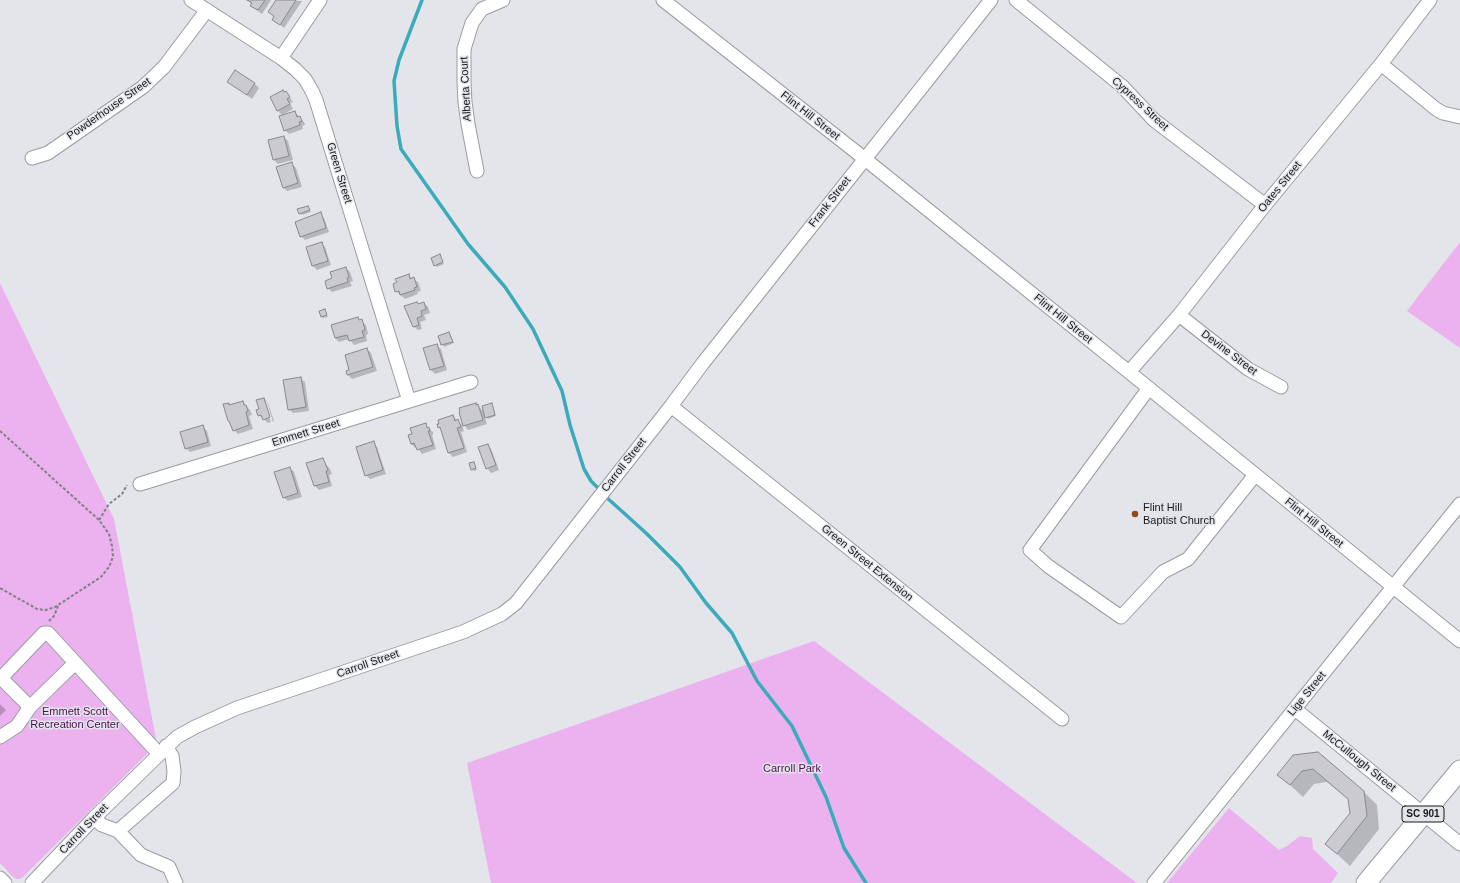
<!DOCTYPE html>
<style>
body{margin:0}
canvas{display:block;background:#e3e5eb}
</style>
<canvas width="1460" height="883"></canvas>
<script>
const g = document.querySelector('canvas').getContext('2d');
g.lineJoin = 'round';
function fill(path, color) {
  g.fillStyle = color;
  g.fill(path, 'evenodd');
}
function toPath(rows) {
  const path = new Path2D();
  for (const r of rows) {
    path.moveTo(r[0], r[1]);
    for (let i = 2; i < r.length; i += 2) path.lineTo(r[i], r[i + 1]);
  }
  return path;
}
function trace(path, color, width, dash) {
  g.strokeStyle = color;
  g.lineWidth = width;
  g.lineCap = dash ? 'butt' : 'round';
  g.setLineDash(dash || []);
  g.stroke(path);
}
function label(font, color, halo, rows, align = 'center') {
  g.font = font + ' Arial,sans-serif';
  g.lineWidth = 3;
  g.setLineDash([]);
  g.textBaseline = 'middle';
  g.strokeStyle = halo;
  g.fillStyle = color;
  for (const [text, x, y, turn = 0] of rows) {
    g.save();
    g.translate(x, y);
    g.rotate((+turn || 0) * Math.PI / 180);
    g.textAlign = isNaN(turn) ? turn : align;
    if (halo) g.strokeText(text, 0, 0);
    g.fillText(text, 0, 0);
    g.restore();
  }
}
fill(toPath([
 [1460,242,1460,348,1407,311],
 [0,283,114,519,157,744,23,877,20,879,16,879,12,876,0,863],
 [814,641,1137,883,491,883,467,763],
 [1229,808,1279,850,1287,846,1300,836,1312,838,1313,849,1338,873,1331,883,1167,883]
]), '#ebb2ef');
fill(toPath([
 [248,0,271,0,262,14,255,9],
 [277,0,302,1,284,28,273,19,275,17,269,12],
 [228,82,255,84,259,88,252,99],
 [286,92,293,102,290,103,293,109,282,115,278,111,271,98],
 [295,112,304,122,305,125,302,126,303,129,289,134,285,130],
 [284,137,288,141,293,160,278,164,274,160],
 [291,163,296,168,302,187,287,191,283,187],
 [308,207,311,212,302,215,300,213],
 [320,214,324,218,329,232,305,240,301,236],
 [321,243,325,247,331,265,317,270,313,266],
 [440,255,444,264,437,267,435,265],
 [346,268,350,272,353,281,350,282,352,286,332,292,328,288,334,279],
 [408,276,418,282,421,291,417,292,418,294,405,299,396,291],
 [417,303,419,305,424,303,428,307,430,313,424,315,426,320,420,322,422,329,418,330,413,326],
 [325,310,328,317,323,318,322,317],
 [358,319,366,325,368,334,366,335,367,341,354,345,349,339,339,342,335,338],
 [449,333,454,343,444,347,439,336],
 [436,345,441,349,447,370,435,374,431,370],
 [367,349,371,353,377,371,352,379,348,375],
 [300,378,305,382,309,411,293,413,289,409],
 [264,399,268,403,274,421,273,422,267,402,264,402,271,422,268,423,259,415],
 [243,402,250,410,252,415,249,416,253,429,238,434,234,430,228,404,231,406],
 [475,404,485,412,491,404,496,416,488,419,484,415,487,424,468,430,464,425],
 [453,416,462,425,464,431,461,432,467,452,453,457,449,453,442,430,439,427],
 [425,425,433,432,433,435,432,435,436,449,422,454,417,447,416,448,411,444,413,435],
 [203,426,207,431,211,446,190,452,186,448],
 [373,443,377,447,386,474,370,479,366,475],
 [487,445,491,449,499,470,491,473,487,468],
 [322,460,330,469,332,474,329,475,332,486,319,490,315,486,308,464],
 [474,463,477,470,474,471,472,469],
 [290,468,294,472,302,497,288,501,283,497],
 [0,704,6,710,0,716],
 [1294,756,1364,792,1377,805,1379,829,1350,866,1326,844,1351,814,1349,800,1327,782,1314,784,1303,797,1279,775]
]), '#0003');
trace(toPath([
 [422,0,399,60,394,81,397,126,401,149,468,244,505,287,533,329,562,391,570,425,584,469,591,481,601,491],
 [605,496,646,533,680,567,706,603,732,633,757,681,792,726,826,797,844,848,866,883]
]), '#3babbc', 3.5);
const building = toPath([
 [247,0,265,0,258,10,250,6,252,3,247,0],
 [276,0,296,0,280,25,272,20,274,16,268,12,276,0],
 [235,70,255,83,247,95,227,82,235,70],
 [283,90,284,92,286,91,290,97,287,99,290,104,277,111,270,97,283,90],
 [295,111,297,117,300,116,302,121,299,122,300,125,284,131,279,116,295,111],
 [284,136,289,156,273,160,268,140,284,136],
 [292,162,298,183,283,188,276,167,292,162],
 [308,206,310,210,299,214,297,209,308,206],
 [321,212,326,228,300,237,295,222,321,212],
 [322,242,328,261,312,266,306,247,322,242],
 [440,254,443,262,434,266,431,258,440,254],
 [346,267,349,277,347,278,348,282,327,289,325,281,332,278,330,272,346,267],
 [409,274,410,279,414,277,417,287,414,288,415,290,400,295,399,291,395,292,393,284,397,282,395,279,409,274],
 [417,302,418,304,424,302,426,309,421,311,422,316,417,318,419,325,413,327,404,306,417,302],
 [325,309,327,315,321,317,319,311,325,309],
 [358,317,359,320,362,319,365,330,362,331,364,337,349,341,347,335,335,338,331,325,358,317],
 [449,332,453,342,441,345,438,336,449,332],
 [437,344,444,366,430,370,423,348,437,344],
 [367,348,373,367,347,375,346,371,349,370,345,355,367,348],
 [301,377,306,407,288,410,283,380,301,377],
 [264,398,270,417,263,420,261,415,258,416,256,410,259,409,256,400,264,398],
 [243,401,244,405,246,405,248,411,246,412,249,425,233,431,229,421,228,421,223,404,229,403,229,405,243,401],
 [476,403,476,405,478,404,483,420,463,426,459,412,460,411,459,408,476,403],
 [492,403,495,415,485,418,482,406,492,403],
 [453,415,455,421,458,419,461,427,457,428,464,448,448,453,440,427,438,428,437,424,439,424,438,420,453,415],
 [426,423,427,428,429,427,430,431,428,431,433,445,417,450,414,443,411,444,408,435,412,434,410,428,426,423],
 [203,425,208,442,185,449,180,432,203,425],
 [374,441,383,470,365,476,356,447,374,441],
 [488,444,496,465,486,469,478,447,488,444],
 [323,458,328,470,326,471,329,482,314,486,306,463,323,458],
 [474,462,476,468,471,470,469,463,474,462],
 [290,467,298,493,283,498,274,472,290,467],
 [1318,752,1364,791,1367,816,1337,854,1325,844,1350,813,1348,799,1313,769,1302,771,1290,785,1277,775,1293,755,1318,752]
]);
fill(building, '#cbcad0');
trace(building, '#89888e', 1);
const minor = toPath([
 [191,0,281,58,295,69,305,79,312,91,316,100,409,401],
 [663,0,865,159,1129,372,1460,641],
 [1016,0,1122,86,1154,120,1265,205],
 [281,58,320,0],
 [1381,64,1436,109,1443,113,1460,117],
 [32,158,48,153,143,87,164,67,207,10],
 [477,171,468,124,465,102,464,83,464,49,472,23,482,9,503,0],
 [1179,315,1248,369,1281,387],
 [1129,372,1179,315,1265,205,1381,64,1430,0],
 [1149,388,1030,550,1048,566,1121,617,1163,572,1188,559,1255,475],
 [671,406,1062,719],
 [140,484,471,382],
 [30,707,1,678,44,633,48,633,159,754],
 [1295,709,1460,844],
 [0,737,17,726,30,707,75,663],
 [94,818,102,825,118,831,141,855,169,867,176,883],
 [118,831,173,783,174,771,172,756,166,746],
 [0,878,5,883],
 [32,883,94,818,177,737,195,727,237,708,463,632,502,614,516,603,671,406,703,363,991,0],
 [1154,883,1460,504]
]);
const highway = toPath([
 [1366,883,1460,770]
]);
trace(minor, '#999ca1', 15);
trace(highway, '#999ca1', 21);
trace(toPath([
 [0,431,99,520,109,534,112,546,113,557,109,567,101,577,55,607,46,610,37,609,0,588],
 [99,520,109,504,122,494,127,485],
 [49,621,54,616,58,606]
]), '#7e8084', 2, [3, 2]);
trace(minor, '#fff', 13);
trace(highway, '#fff', 19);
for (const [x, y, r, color] of [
 [1135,514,4,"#8e4a1d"]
]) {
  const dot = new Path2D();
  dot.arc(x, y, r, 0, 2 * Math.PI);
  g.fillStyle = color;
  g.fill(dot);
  trace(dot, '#e3e5eb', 1.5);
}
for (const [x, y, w] of [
 [1423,814,42]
]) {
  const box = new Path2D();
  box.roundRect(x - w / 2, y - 8, w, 16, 3);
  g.fillStyle = '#e3e5eb';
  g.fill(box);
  trace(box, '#17181a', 1);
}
label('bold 10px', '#17181a', null, [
 ["SC 901",1423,814]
]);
label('11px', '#17181a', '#e3e5eb', [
 ["Alberta Court",466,89,-93],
 ["Cypress Street",1140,104,43],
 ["Powderhouse Street",109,109,-35],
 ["Flint Hill Street",810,116,38],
 ["Green Street",339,173,73],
 ["Oates Street",1280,187,-51],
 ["Frank Street",830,202,-52],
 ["Flint Hill Street",1063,319,39],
 ["Devine Street",1229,353,37],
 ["Emmett Street",306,433,-17],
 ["Carroll Street",624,465,-52],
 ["Flint Hill Street",1314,523,39],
 ["Green Street Extension",867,563,39],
 ["Carroll Street",368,664,-19],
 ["Lige Street",1307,694,-51],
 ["McCullough Street",1359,761,39],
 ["Carroll Street",84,829,-46]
]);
label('11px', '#17181a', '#e3e5eb', [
 ["Flint Hill",1143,508],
 ["Baptist Church",1143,521]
], 'left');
label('11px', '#4b0d51', '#e3e5eb', [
 ["Emmett Scott",75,712],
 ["Recreation Center",75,725],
 ["Carroll Park",792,769]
]);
</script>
